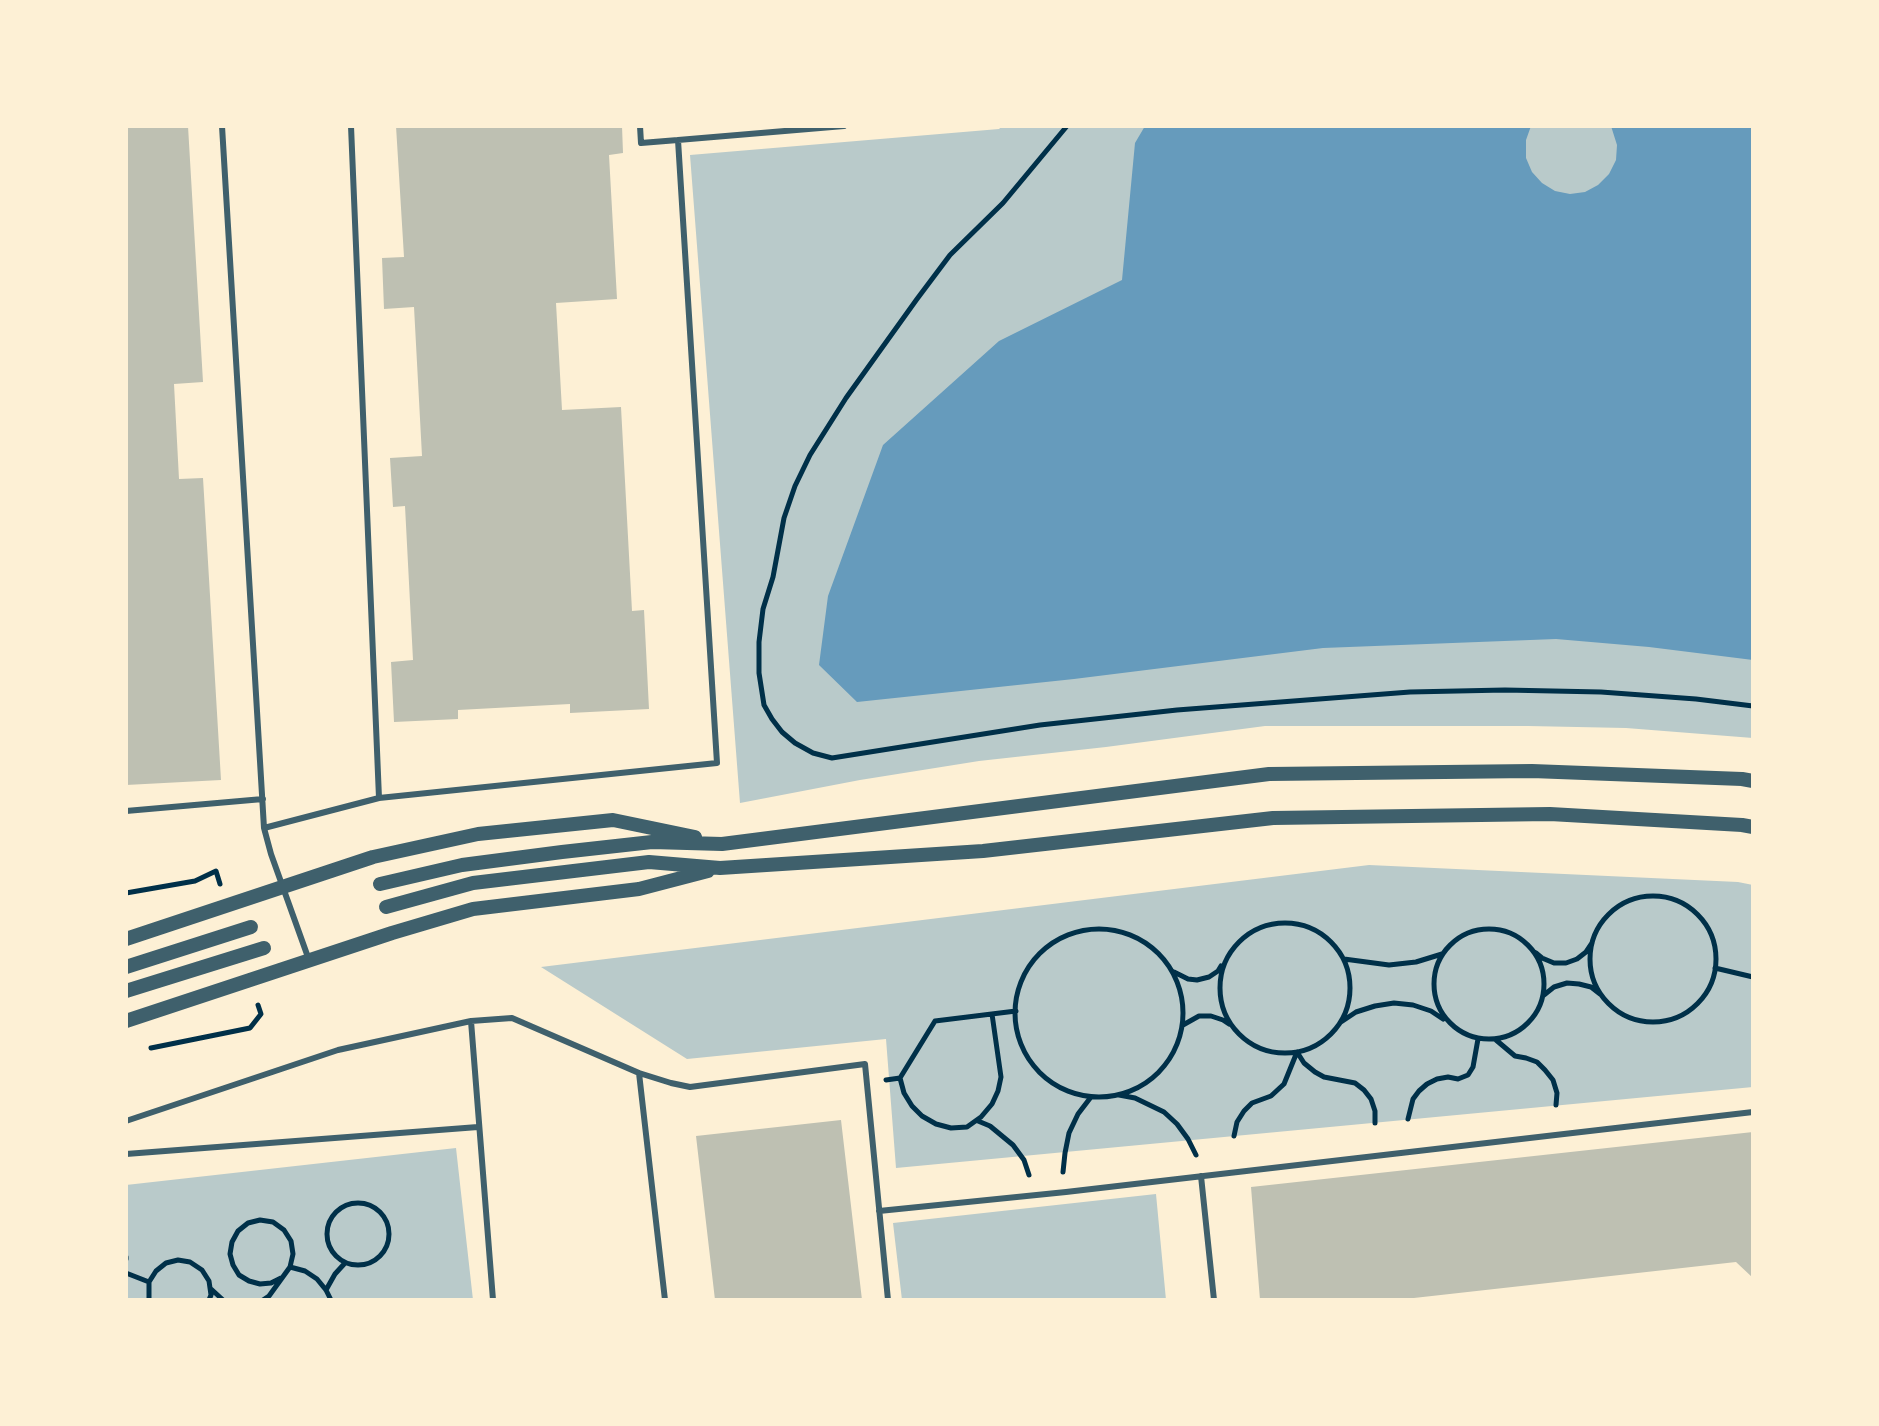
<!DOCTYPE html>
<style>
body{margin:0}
#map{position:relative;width:1879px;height:1426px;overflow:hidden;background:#fdf0d5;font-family:Lora,serif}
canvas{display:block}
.frame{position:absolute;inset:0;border:128px solid #fdf0d5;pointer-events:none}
</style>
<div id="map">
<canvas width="1879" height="1426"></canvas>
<div class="frame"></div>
</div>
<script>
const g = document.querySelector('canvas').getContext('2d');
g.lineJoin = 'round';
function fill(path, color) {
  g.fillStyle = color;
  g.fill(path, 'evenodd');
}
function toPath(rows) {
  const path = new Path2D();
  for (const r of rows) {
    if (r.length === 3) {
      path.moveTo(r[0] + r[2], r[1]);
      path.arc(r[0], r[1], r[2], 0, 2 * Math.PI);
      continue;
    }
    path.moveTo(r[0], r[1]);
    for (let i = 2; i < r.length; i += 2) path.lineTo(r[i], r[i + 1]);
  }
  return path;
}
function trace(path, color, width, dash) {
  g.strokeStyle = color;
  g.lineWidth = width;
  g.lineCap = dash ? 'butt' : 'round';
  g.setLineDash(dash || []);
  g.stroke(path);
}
fill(toPath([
 [1002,126,1753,126,1753,738,1626,728,1528,726,1265,726,1106,747,979,761,860,780,740,803,690,155,999,129],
 [1369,865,1738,882,1753,885,1753,1087,896,1168,886,1039,687,1059,541,967],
 [456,1148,473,1300,126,1300,126,1185],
 [1156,1194,1166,1300,902,1300,893,1223]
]), '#b9caca');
fill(toPath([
 [1145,126,1531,126,1526,140,1526,158,1532,172,1542,183,1555,191,1570,194,1585,192,1598,185,1609,174,1616,160,1617,145,1611,126,1753,126,1753,660,1649,647,1556,639,1323,648,1074,679,857,702,819,665,828,596,883,445,999,341,1122,280,1135,143]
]), '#669bbc');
fill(toPath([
 [126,126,188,126,203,382,174,384,179,479,203,478,221,780,126,785],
 [396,126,622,126,623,153,609,155,617,299,556,303,562,410,621,407,632,611,644,610,649,709,570,713,570,704,458,710,458,719,394,722,391,662,413,660,405,506,393,507,390,458,422,456,414,307,384,309,382,258,404,257],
 [841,1120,862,1300,715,1300,696,1136],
 [1753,1132,1753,1278,1736,1262,1396,1300,1260,1300,1251,1187]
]), '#bec0b2');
trace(toPath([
 [1067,126,1003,203,950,255,917,299,846,398,810,455,795,486,784,518,773,577,763,609,759,642,759,673,764,705,772,719,782,732,795,743,813,753,832,758,1040,725,1177,710,1410,692,1505,690,1601,692,1696,699,1753,706],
 [126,893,195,881,216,871,220,884],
 [1653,959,63],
 [1285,988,65],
 [1489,984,55],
 [1099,1013,84],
 [1536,953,1542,958,1554,963,1566,963,1577,959,1586,952,1592,943],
 [1344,959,1389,965,1416,962,1442,954],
 [1715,968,1753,977],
 [1174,972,1188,979,1197,980,1209,977,1218,971,1221,966],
 [1544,995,1554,987,1567,983,1579,984,1591,987,1600,994],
 [1341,1022,1356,1012,1375,1006,1394,1003,1413,1005,1431,1011,1443,1019],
 [1183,1025,1199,1016,1211,1016,1223,1020,1229,1024],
 [1496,1040,1515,1056,1526,1058,1537,1062,1545,1070,1553,1080,1557,1093,1556,1105],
 [151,1048,250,1028,261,1014,258,1005],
 [1297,1052,1304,1063,1315,1072,1324,1077,1355,1083,1364,1090,1371,1099,1375,1111,1375,1123],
 [900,1078,904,1093,912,1106,922,1116,936,1124,951,1128,967,1127,981,1117,992,1104,998,1091,1001,1077,992,1014],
 [886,1080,900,1078,935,1021,1016,1011],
 [1119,1095,1135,1098,1164,1112,1177,1124,1188,1139,1196,1155],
 [1408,1119,1413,1099,1419,1091,1427,1084,1437,1079,1448,1077,1458,1079,1468,1075,1473,1067,1478,1039],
 [978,1121,990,1126,1013,1145,1024,1160,1029,1175],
 [1234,1136,1237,1122,1244,1111,1252,1103,1271,1096,1284,1084,1297,1052],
 [1063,1172,1065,1153,1069,1133,1078,1114,1091,1097],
 [358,1234,31],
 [126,1257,126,1259],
 [290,1267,305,1271,317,1279,326,1290,331,1300],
 [126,1273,149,1282],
 [211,1289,223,1300],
 [326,1290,335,1274,345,1263],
 [149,1300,149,1282,156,1271,166,1263,178,1260,190,1262,202,1270,209,1281,211,1295,209,1300],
 [263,1300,269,1296,290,1267,293,1254,291,1241,284,1230,273,1222,260,1220,248,1223,238,1231,232,1242,230,1254,233,1265,239,1275,249,1281,260,1284,271,1283,281,1278]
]), '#003049', 5);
trace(toPath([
 [222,126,264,828,271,854,309,960],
 [351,126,379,798],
 [640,126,641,143,678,140],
 [126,811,263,799],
 [264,828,379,798,717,763,678,140,844,126],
 [471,1021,493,1300],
 [639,1073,671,1083,690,1087,865,1064,888,1300],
 [126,1121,338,1050,471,1021,512,1018,639,1073,665,1300],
 [126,1154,478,1127],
 [1201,1176,1214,1300],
 [879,1211,1066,1192,1753,1112]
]), '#3f606c', 6);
trace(toPath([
 [380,884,462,865,562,852,652,842,722,844,1269,774,1532,771,1742,779,1753,781],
 [386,907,473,883,649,862,720,868,983,851,1273,818,1550,814,1742,825,1753,827],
 [126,939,373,857,478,834,613,820,695,837],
 [126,967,251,927],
 [126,991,264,948],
 [126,1021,392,933,473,909,639,889,708,871]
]), '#3f606c', 14);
</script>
